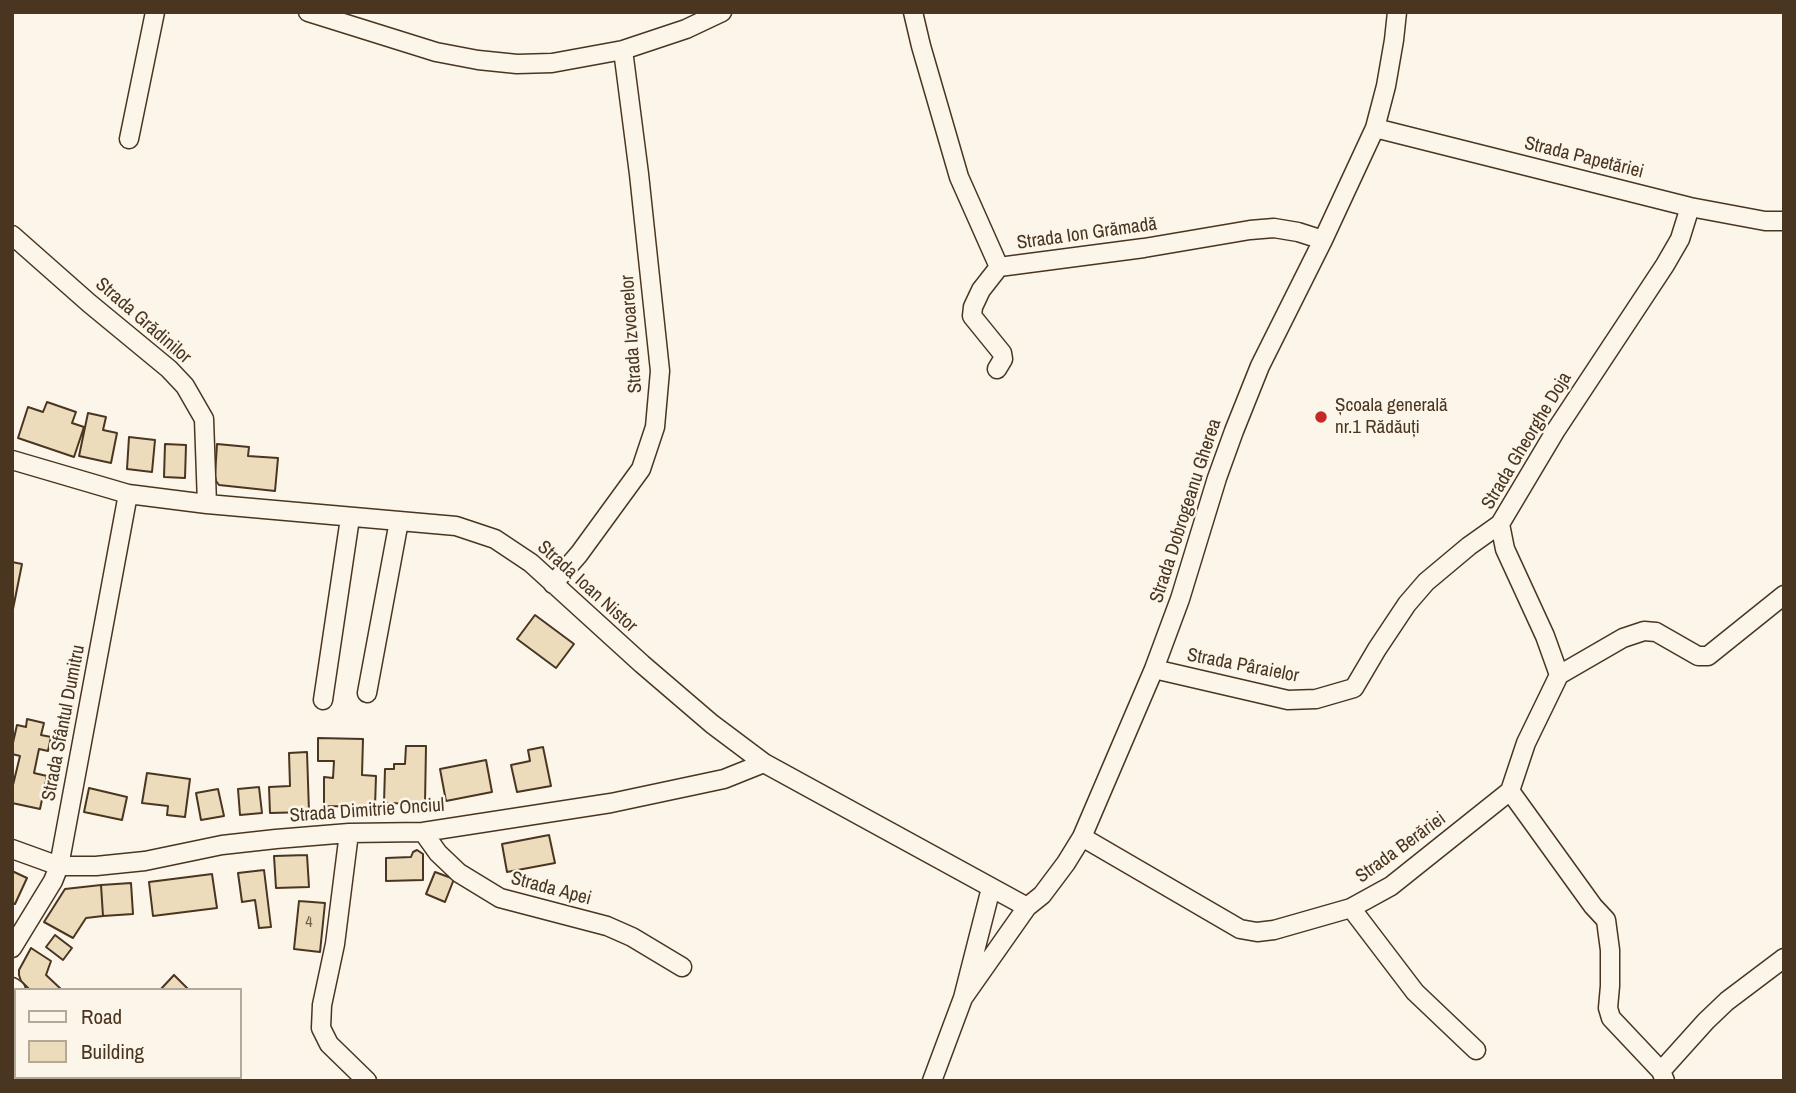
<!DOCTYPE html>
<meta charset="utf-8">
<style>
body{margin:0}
#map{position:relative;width:1796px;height:1093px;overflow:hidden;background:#fbf6e9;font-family:"Archivo Narrow",sans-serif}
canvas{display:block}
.frame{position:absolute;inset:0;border:14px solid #4a3520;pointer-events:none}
.legend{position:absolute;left:14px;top:988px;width:228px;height:91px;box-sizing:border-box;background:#fbf6e9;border:2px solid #b4a999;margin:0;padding:9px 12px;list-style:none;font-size:21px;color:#4a3520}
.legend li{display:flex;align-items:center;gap:14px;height:35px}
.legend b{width:35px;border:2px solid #b4a999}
</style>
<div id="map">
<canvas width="1796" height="1093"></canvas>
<div class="frame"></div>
<ul class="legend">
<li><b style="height:9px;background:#fbf6e9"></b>Road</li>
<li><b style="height:19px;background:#ecdcbc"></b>Building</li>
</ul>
</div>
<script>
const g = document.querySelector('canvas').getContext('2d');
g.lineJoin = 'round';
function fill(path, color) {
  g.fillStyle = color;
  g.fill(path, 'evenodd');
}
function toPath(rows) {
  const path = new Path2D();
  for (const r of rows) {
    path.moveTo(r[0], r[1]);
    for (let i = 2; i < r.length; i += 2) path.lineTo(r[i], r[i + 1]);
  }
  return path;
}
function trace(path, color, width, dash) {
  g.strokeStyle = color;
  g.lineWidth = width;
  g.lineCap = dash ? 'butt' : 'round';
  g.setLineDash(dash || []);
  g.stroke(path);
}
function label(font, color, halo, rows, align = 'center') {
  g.font = font + ' "Archivo Narrow",sans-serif';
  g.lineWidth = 5;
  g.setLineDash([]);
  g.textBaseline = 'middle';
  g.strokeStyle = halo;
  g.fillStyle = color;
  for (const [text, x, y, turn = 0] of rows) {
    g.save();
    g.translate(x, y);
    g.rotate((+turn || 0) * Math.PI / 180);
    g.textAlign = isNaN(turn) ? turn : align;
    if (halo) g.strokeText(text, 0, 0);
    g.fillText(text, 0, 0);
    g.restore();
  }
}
const building = toPath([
 [47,402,76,412,72,423,84,427,74,457,18,438,28,407,43,412,47,402],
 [88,413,106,417,103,430,117,433,111,463,79,456,88,413],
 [129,437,155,440,152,472,127,469,129,437],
 [165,444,186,445,185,478,164,477,165,444],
 [217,444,249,447,248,456,278,458,275,491,219,485,216,481,215,476,217,444],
 [12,562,22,564,12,614,12,562],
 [535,615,574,644,556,668,517,639,535,615],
 [27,719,44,723,41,735,51,737,48,751,39,749,34,773,47,776,40,809,12,803,12,789,20,756,12,754,12,747,17,725,26,727,27,719],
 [318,738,363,739,362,775,376,776,375,807,324,806,324,777,333,778,334,761,318,761,318,738],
 [406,746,426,746,425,804,384,803,385,769,394,769,394,764,405,764,406,746],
 [543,747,551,786,517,792,511,765,530,761,528,750,543,747],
 [307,752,309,812,270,813,269,787,290,786,289,753,307,752],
 [486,760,492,792,446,801,440,769,486,760],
 [147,773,190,779,185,817,167,815,168,806,142,803,147,773],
 [259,787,262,813,240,815,238,789,259,787],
 [89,788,127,797,122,820,84,812,89,788],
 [218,789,224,816,201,820,196,793,218,789],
 [549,835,555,863,507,872,502,844,549,835],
 [417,850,423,854,423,880,386,881,386,858,411,857,413,852,417,850],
 [307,855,309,887,276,888,274,856,307,855],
 [264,870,271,927,259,928,255,900,242,902,238,873,264,870],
 [12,871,27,878,15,904,12,903,12,871],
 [435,872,454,879,445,902,426,894,435,872],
 [212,874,217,908,153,916,149,882,212,874],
 [131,883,133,914,103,916,101,885,131,883],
 [101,885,103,916,86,918,73,938,44,922,65,889,101,885],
 [299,901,325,903,320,952,294,949,299,901],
 [55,935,72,948,63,960,46,947,55,935],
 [31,948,51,961,46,975,62,990,30,990,21,981,19,975,19,970,31,948],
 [174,975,189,990,160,990,174,975],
 [137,1077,176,1077,180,1081,141,1081,137,1077]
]);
fill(building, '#ecdcbc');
trace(building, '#4a3520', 2);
const minor = toPath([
 [308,12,436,52,478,60,517,64,552,63,623,50,686,29,722,12],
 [913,12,921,46,959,177,999,267,1144,248,1250,230,1274,228,1298,232,1323,240],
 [1375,128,1690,207,1765,221,1784,221],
 [129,139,155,12],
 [12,235,89,303,169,369,185,386,204,419,207,504],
 [997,369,1003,359,1002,353,972,316,973,307,981,290,999,267],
 [12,460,128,494,207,504,456,526,495,539,531,563,642,664,712,724,764,763,1027,907],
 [553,584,579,554,641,469,655,427,660,371,639,174,623,50],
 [1154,669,1288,700,1316,699,1354,688,1377,649,1407,604,1426,582,1469,546,1500,524],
 [1559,675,1623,638,1644,631,1656,632,1698,656,1708,656,1784,595],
 [367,693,399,521],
 [323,700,350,518],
 [423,832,438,853,459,873,500,898,607,926,632,937,682,967],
 [349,833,335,944,322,1005,321,1028,329,1044,367,1081],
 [1082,837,1240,929,1257,932,1274,930,1351,908,1391,886,1510,791],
 [12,849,59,866,96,866,145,861,222,845,276,839,349,833,423,832,611,803,724,779,764,763],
 [1351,908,1415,992,1476,1050],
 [12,948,53,881,59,866,128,494],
 [12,987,16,990],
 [963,998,1027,907,1042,895,1066,863,1082,837,1154,669,1180,599,1217,478,1234,431,1260,366,1323,240,1375,128,1386,86,1394,40,1397,12],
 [1661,1071,1611,1018,1608,1008,1610,986,1610,950,1606,920,1593,906,1510,791,1526,743,1559,675,1545,636,1505,549,1500,524,1556,430,1665,265,1680,239,1690,207],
 [105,1077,109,1081],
 [932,1081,963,998,991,888],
 [1665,1081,1661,1071,1706,1021,1727,1001,1784,958]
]);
trace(minor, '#4a3520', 21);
trace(minor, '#fbf6e9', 18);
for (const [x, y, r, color] of [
 [1321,417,7,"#c62828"]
]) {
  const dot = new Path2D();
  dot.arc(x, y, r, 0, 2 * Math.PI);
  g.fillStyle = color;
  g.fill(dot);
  trace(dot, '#fbf6e9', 2.5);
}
label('16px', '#725f47', null, [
 ["4",309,923]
]);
label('19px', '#4a3520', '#fbf6e9', [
 ["Strada Papetăriei",1584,158,14],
 ["Strada Ion Grămadă",1087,234,-8],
 ["Strada Grădinilor",143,321,41],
 ["Strada Izvoarelor",632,334,-94],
 ["Strada Gheorghe Doja",1527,441,-59],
 ["Strada Dobrogeanu Gherea",1186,511,-72],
 ["Strada Ioan Nistor",587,587,42],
 ["Strada Pâraielor",1243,666,11],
 ["Strada Sfântul Dumitru",64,723,-79],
 ["Strada Dimitrie Onciul",367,811,-4],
 ["Strada Berăriei",1401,848,-36],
 ["Strada Apei",551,889,15]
]);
label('19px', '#4a3520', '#fbf6e9', [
 ["Școala generală",1335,406],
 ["nr.1 Rădăuți",1335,428]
], 'left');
</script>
